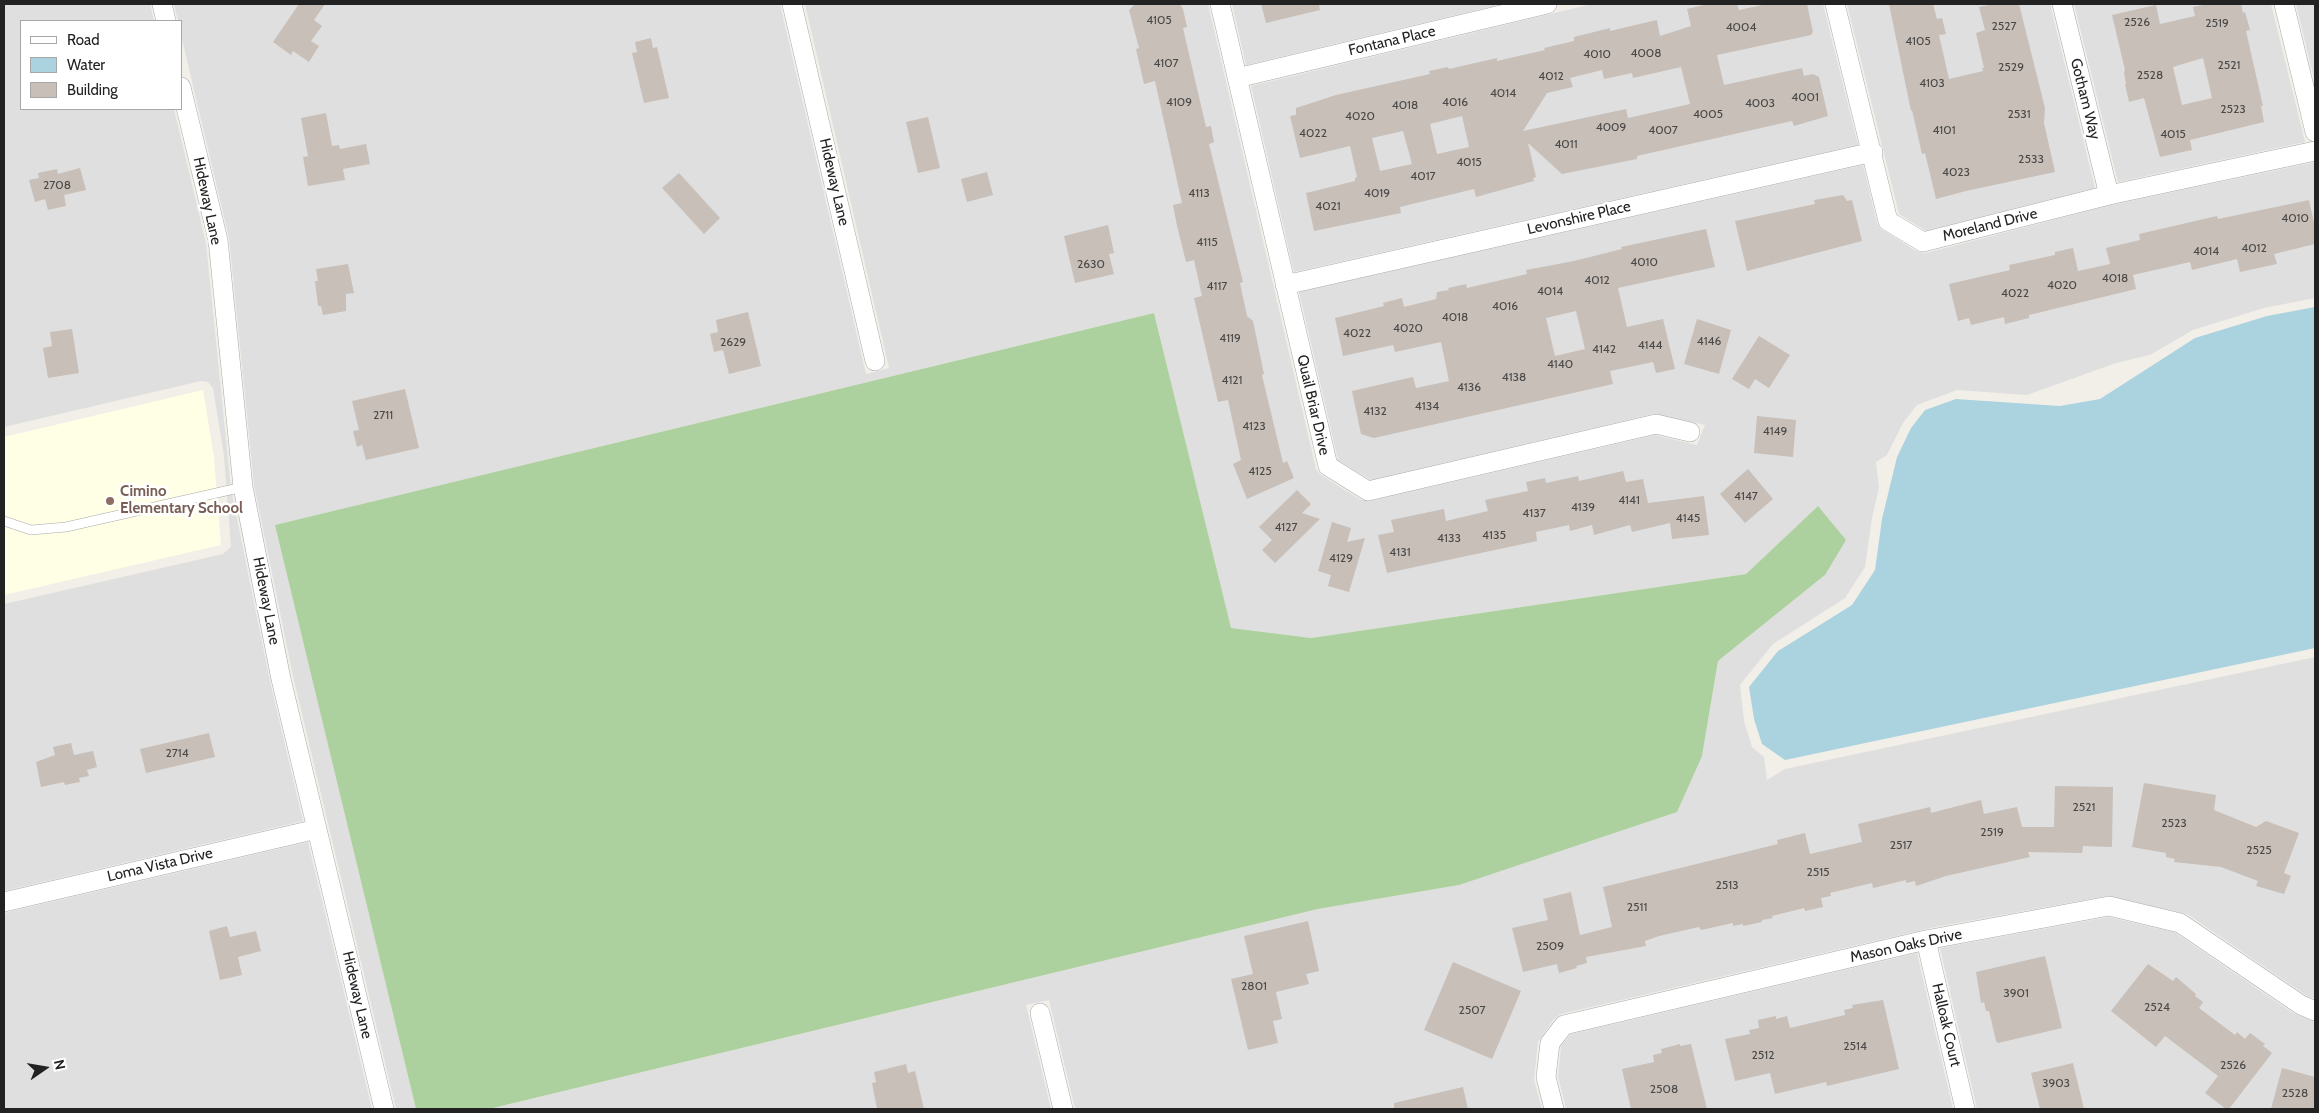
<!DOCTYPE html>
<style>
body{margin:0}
#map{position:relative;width:2319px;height:1113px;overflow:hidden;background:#f2efe9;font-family:Cabin,sans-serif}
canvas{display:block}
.frame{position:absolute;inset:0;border:5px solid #222;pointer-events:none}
.legend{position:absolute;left:20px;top:20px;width:162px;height:90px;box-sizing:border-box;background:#fff;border:1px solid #a7a7a7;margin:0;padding:6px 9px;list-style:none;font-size:15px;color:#222}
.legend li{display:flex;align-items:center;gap:10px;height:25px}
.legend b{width:25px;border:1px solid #a7a7a7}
.north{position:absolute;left:20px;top:1043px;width:50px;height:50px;-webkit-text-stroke:4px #fff;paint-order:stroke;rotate:77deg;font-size:14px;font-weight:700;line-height:20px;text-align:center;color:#222}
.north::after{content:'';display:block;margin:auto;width:18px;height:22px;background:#222;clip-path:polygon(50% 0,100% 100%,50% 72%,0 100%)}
</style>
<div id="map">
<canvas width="2319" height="1113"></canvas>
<div class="frame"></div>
<ul class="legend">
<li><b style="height:6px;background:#fff"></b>Road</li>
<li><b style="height:14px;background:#aad3df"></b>Water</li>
<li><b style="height:14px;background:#c7bfb8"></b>Building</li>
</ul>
<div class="north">N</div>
</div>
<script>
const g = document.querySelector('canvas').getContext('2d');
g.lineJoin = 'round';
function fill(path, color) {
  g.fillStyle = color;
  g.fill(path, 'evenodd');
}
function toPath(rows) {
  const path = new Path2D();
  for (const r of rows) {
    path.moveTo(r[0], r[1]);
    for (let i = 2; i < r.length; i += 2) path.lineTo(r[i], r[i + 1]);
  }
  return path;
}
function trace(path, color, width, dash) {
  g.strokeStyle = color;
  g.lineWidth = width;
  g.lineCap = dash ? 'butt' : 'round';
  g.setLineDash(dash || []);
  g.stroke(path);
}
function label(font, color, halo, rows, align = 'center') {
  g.font = font + ' Cabin,sans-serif';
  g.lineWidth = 5;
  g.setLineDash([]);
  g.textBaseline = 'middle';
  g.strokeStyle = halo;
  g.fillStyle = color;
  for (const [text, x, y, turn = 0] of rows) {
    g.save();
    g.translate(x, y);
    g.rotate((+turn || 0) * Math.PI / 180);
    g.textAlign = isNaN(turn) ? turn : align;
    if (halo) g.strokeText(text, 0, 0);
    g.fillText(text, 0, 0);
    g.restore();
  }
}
fill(toPath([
 [4,4,150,4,154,21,21,21,21,109,174,109,206,243,231,489,270,681,303,821,4,891,4,604,223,554,231,547,224,456,213,388,208,382,201,381,4,427],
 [174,4,780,4,866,374,889,368,805,4,1208,4,1316,469,1321,475,1361,500,1370,501,1655,435,1697,445,1705,425,1653,414,1371,480,1338,460,1299,292,1863,165,1877,223,1881,229,1916,251,1926,253,2111,205,2315,162,2315,298,2264,308,2193,330,2150,355,2116,363,2027,395,1957,390,1917,405,1903,423,1887,455,1876,462,1879,488,1872,518,1865,567,1845,598,1773,644,1740,685,1744,721,1752,747,1764,757,1767,780,1785,769,2315,657,2315,999,2307,996,2187,914,2107,896,1935,927,1561,1014,1554,1019,1538,1042,1534,1080,1542,1109,1075,1109,1049,1000,1026,1005,1051,1109,489,1109,1318,909,1459,885,1702,756,1718,661,1825,575,1818,506,1746,574,1311,638,1230,628,1154,313,276,525,416,1109,396,1109,293,676,254,485,229,238,181,35,181,21,178,21],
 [1232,4,1502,4,1246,65],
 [1592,4,1823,4,1858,145,1294,272,1251,86],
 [1847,4,2050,4,2095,188,1926,231,1899,214],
 [2074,4,2271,4,2305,142,2118,182],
 [2296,4,2315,4,2315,83],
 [308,842,372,1109,4,1109,4,913],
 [2108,917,2174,932,2293,1013,2315,1022,2315,1109,1977,1109,1940,948],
 [1917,953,1953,1109,1566,1109,1558,1076,1561,1046,1571,1034]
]), '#e0dfdf');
fill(toPath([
 [203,390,214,457,221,545,4,595,4,437]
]), '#ffffe5');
fill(toPath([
 [1154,313,1231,628,1311,638,1746,574,1818,506,1846,540,1825,575,1718,661,1702,756,1677,812,1459,885,1318,909,489,1109,416,1109,275,525]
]), '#add19e');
fill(toPath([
 [2315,307,2315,648,1785,760,1762,744,1754,719,1749,687,1778,651,1852,605,1875,570,1882,519,1897,457,1911,428,1925,410,1956,399,2060,406,2100,399,2195,338,2267,316]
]), '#aad3df');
fill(toPath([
 [299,4,325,4,314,20,322,26,311,41,319,46,309,62,293,51,291,55,273,42],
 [1135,4,1180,4,1183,9,1187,27,1183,28,1206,127,1211,126,1214,142,1209,144,1243,282,1240,283,1247,316,1253,321,1264,374,1262,375,1283,463,1287,461,1294,478,1247,499,1233,464,1241,460,1228,400,1218,402,1194,298,1202,296,1194,260,1186,262,1177,226,1173,205,1182,203,1155,81,1144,84,1136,49,1139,48,1129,10],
 [1261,4,1319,4,1320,10,1266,23],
 [1708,4,1737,4,1739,10,1767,4,1807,4,1813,32,1811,35,1717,55,1724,85,1802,68,1804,76,1813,74,1819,77,1828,116,1794,126,1792,121,1637,156,1637,159,1562,174,1528,143,1536,177,1533,178,1534,181,1476,197,1474,189,1400,207,1401,213,1314,231,1306,193,1355,181,1355,178,1357,177,1350,146,1300,158,1290,116,1296,115,1296,108,1336,95,1430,74,1429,71,1448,67,1449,69,1497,58,1497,61,1545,50,1544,48,1574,41,1574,37,1610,28,1610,31,1657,20,1660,36,1691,26,1687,9],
 [1681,67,1690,104,1628,118,1626,109,1523,131,1547,93,1573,87,1570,78,1602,70,1604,79,1632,73,1633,78],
 [1462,116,1469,147,1437,154,1430,124],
 [1403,131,1412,164,1380,171,1372,138],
 [1889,4,1933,4,1937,19,1942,18,1946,34,1939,35,1949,79,1983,71,1982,68,1984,68,1976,33,1985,30,1979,7,1994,4,2019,4,2045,108,2044,123,2055,172,1966,191,1936,199,1925,153,1922,154,1912,110,1911,111],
 [2208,4,2241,4,2243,13,2245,12,2250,30,2246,31,2263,106,2261,106,2264,122,2190,140,2192,150,2160,157,2144,98,2129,102,2125,84,2126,84,2124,72,2125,70,2112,15,2156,5,2160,24,2195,16,2193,7],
 [2203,58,2212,98,2182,105,2173,67],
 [651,38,653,48,657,47,669,98,644,103,632,53,637,52,635,42],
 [326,113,332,146,339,145,340,149,366,144,370,164,343,169,345,180,308,186,303,157,308,156,301,118],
 [928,117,940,168,918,173,906,122],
 [80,168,86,190,64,195,66,206,48,210,45,199,35,202,29,180,39,178,38,173,57,169,58,174],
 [987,172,993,195,967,202,961,179],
 [679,173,720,218,704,234,662,188],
 [1843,195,1847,201,1852,200,1862,241,1747,271,1735,221,1815,204,1814,200],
 [2309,200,2315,227,2315,244,2274,254,2277,264,2240,272,2237,259,2192,270,2190,262,2133,275,2136,289,2029,315,2029,318,2005,324,2004,317,1971,325,1969,318,1958,321,1949,284,2010,270,2009,265,2055,255,2055,252,2073,248,2078,271,2110,264,2106,248,2140,240,2139,234,2217,216,2218,219],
 [1108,225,1114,253,1109,254,1114,274,1075,283,1064,236],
 [1706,229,1715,267,1618,288,1627,327,1663,319,1675,369,1656,373,1653,362,1610,371,1613,384,1374,438,1361,434,1352,391,1413,377,1416,388,1449,381,1441,342,1395,352,1393,345,1343,356,1335,318,1384,306,1383,303,1402,298,1404,307,1436,299,1437,292,1449,290,1448,288,1466,284,1467,288,1527,274,1526,270,1574,261,1622,249,1621,247],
 [1576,311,1585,349,1555,356,1546,318],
 [348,264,354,293,346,294,346,311,323,315,321,306,318,306,315,281,318,281,316,269],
 [748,312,761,366,729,374,723,350,714,352,710,334,718,332,716,320],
 [1697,319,1731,330,1719,374,1684,364],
 [72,329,79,373,48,378,43,348,52,346,50,332],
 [1759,336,1790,355,1769,388,1755,379,1749,389,1732,379],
 [405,389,419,448,366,460,362,445,357,447,353,431,359,430,352,401],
 [1757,416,1796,420,1793,457,1754,453],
 [1748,469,1773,499,1745,523,1720,494],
 [1623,471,1626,482,1643,479,1648,503,1704,496,1709,535,1672,539,1670,523,1632,532,1630,525,1594,535,1592,525,1570,531,1569,525,1536,532,1537,541,1387,573,1378,535,1394,532,1391,520,1444,509,1446,521,1488,511,1485,500,1528,491,1526,482,1545,478,1546,483,1578,476,1579,481],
 [1297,490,1311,504,1302,513,1320,519,1275,563,1262,550,1272,540,1259,527],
 [1332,522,1351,528,1347,542,1365,538,1349,592,1328,586,1331,575,1318,571],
 [209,733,215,757,146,773,140,749],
 [71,743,74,755,93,751,97,767,87,770,89,776,79,778,80,782,65,785,64,782,41,787,36,762,55,755,53,747],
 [2144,783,2216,795,2214,810,2256,827,2266,821,2299,833,2284,873,2291,876,2284,894,2256,886,2258,881,2221,867,2174,862,2175,859,2166,857,2166,853,2132,847],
 [2055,786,2113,787,2112,847,2083,846,2082,853,2028,852,2030,857,1946,876,1916,886,1915,881,1906,883,1906,880,1873,888,1872,883,1830,893,1831,896,1821,898,1823,907,1805,911,1804,908,1772,916,1773,918,1762,920,1762,922,1743,926,1743,924,1733,926,1733,923,1701,930,1699,927,1659,936,1645,941,1646,946,1586,957,1587,963,1576,966,1577,968,1559,973,1557,964,1523,972,1512,928,1548,920,1543,899,1571,892,1580,935,1612,927,1603,887,1778,844,1777,840,1805,833,1810,854,1862,842,1858,824,1930,807,1931,813,1981,800,1984,814,2017,807,2022,827,2054,827],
 [1308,921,1319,971,1306,974,1309,984,1276,992,1282,1019,1273,1021,1278,1043,1248,1050,1231,979,1253,974,1244,936],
 [227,926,230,937,256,931,261,951,238,957,242,975,220,980,209,931],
 [2045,956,2062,1028,1998,1043,1996,1041,1989,1011,1986,1011,1984,1002,1981,1003,1976,972],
 [1453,962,1521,991,1492,1059,1424,1030],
 [2148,964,2173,981,2176,977,2196,994,2195,996,2203,1002,2199,1008,2235,1035,2237,1032,2245,1039,2250,1033,2265,1044,2263,1046,2272,1053,2229,1109,2226,1109,2205,1093,2218,1076,2165,1036,2156,1047,2111,1011],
 [1883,1000,1899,1069,1827,1086,1826,1082,1775,1094,1770,1073,1735,1081,1725,1039,1750,1034,1749,1030,1759,1028,1758,1020,1776,1016,1776,1019,1787,1016,1790,1028,1845,1015,1844,1010,1853,1008,1852,1005],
 [1680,1044,1680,1046,1691,1044,1707,1109,1631,1109,1622,1069,1654,1062,1653,1055,1662,1053,1661,1049],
 [2073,1063,2084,1109,2040,1109,2031,1073],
 [906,1064,908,1073,915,1071,924,1109,877,1109,872,1083,876,1082,874,1072],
 [2282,1068,2315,1077,2315,1109,2271,1109],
 [1463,1087,1468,1109,1394,1109,1394,1103]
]), '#c7bfb8');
const lane = toPath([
 [4,521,31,530,66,527,243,487]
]);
const street = toPath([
 [162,4,166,21],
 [792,4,875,361],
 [1220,4,1328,466,1368,491,1656,424,1690,432],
 [1835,4,1888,221,1923,242,2109,195,2315,151],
 [2062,4,2109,195],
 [2284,4,2315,132],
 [1237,78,1547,4],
 [181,87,218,240,243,487,281,679,384,1109],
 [1285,285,1873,152],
 [4,902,317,829],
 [1926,940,1965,1109],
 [1040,1013,1063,1109],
 [1554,1109,1546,1077,1550,1043,1564,1025,1926,940,2109,906,2180,923,2301,1005,2315,1011]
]);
trace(lane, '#a9a9a9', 10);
trace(street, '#a9a9a9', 20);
trace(lane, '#fff', 9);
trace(street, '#fff', 19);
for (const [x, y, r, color] of [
 [110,501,5,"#8d6e63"]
]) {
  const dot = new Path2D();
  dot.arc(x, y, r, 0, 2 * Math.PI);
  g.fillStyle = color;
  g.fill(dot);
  trace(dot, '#fff', 2);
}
label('12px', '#4b4948', null, [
 ["4105",1159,20],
 ["2526",2137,22],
 ["2519",2217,23],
 ["2527",2004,26],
 ["4004",1741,27],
 ["4105",1918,41],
 ["4008",1646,53],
 ["4010",1597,54],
 ["4107",1166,63],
 ["2521",2229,65],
 ["2529",2011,67],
 ["2528",2150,75],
 ["4012",1551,76],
 ["4103",1932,83],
 ["4014",1503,93],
 ["4001",1805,97],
 ["4109",1179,102],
 ["4016",1455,102],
 ["4003",1760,103],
 ["4018",1405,105],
 ["2523",2233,109],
 ["4005",1708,114],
 ["2531",2019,114],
 ["4020",1360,116],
 ["4009",1611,127],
 ["4007",1663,130],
 ["4101",1944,130],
 ["4022",1313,133],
 ["4015",2173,134],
 ["4011",1566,144],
 ["2533",2031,159],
 ["4015",1469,162],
 ["4023",1956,172],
 ["4017",1423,176],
 ["2708",57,185],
 ["4113",1199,193],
 ["4019",1377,193],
 ["4021",1328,206],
 ["4010",2295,218],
 ["4115",1207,242],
 ["4012",2254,248],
 ["4014",2206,251],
 ["4010",1644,262],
 ["2630",1091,264],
 ["4018",2115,278],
 ["4012",1597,280],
 ["4020",2062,285],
 ["4117",1217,286],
 ["4014",1550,291],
 ["4022",2015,293],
 ["4016",1505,306],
 ["4018",1455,317],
 ["4020",1408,328],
 ["4022",1357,333],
 ["4119",1230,338],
 ["4146",1709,341],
 ["2629",733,342],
 ["4144",1650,345],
 ["4142",1604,349],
 ["4140",1560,364],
 ["4138",1514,377],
 ["4121",1232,380],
 ["4136",1469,387],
 ["4134",1427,406],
 ["4132",1375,411],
 ["2711",383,415],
 ["4123",1254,426],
 ["4149",1775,431],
 ["4125",1260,471],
 ["4147",1746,496],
 ["4141",1629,500],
 ["4139",1583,507],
 ["4137",1534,513],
 ["4145",1688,518],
 ["4127",1286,527],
 ["4135",1494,535],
 ["4133",1449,538],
 ["4131",1400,552],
 ["4129",1341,558],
 ["2714",177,753],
 ["2521",2084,807],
 ["2523",2174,823],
 ["2519",1992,832],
 ["2517",1901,845],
 ["2525",2259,850],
 ["2515",1818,872],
 ["2513",1727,885],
 ["2511",1637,907],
 ["2509",1550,946],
 ["2801",1254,986],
 ["3901",2016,993],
 ["2524",2157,1007],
 ["2507",1472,1010],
 ["2514",1855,1046],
 ["2512",1763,1055],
 ["2526",2233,1065],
 ["3903",2056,1083],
 ["2508",1664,1089],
 ["2528",2295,1093]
]);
label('15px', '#222', '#fff', [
 ["Fontana Place",1392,41,-13],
 ["Gotham Way",2085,99,76],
 ["Hideway Lane",834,182,77],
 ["Hideway Lane",207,201,78],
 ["Levonshire Place",1579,218,-13],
 ["Moreland Drive",1990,225,-14],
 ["Quail Briar Drive",1313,405,77],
 ["Hideway Lane",266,601,79],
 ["Loma Vista Drive",160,865,-13],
 ["Mason Oaks Drive",1906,946,-12],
 ["Hideway Lane",357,995,77],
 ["Halloak Court",1946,1025,77]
]);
label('bold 15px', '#785e54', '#fff', [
 ["Cimino",120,492],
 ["Elementary School",120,509]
], 'left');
</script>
